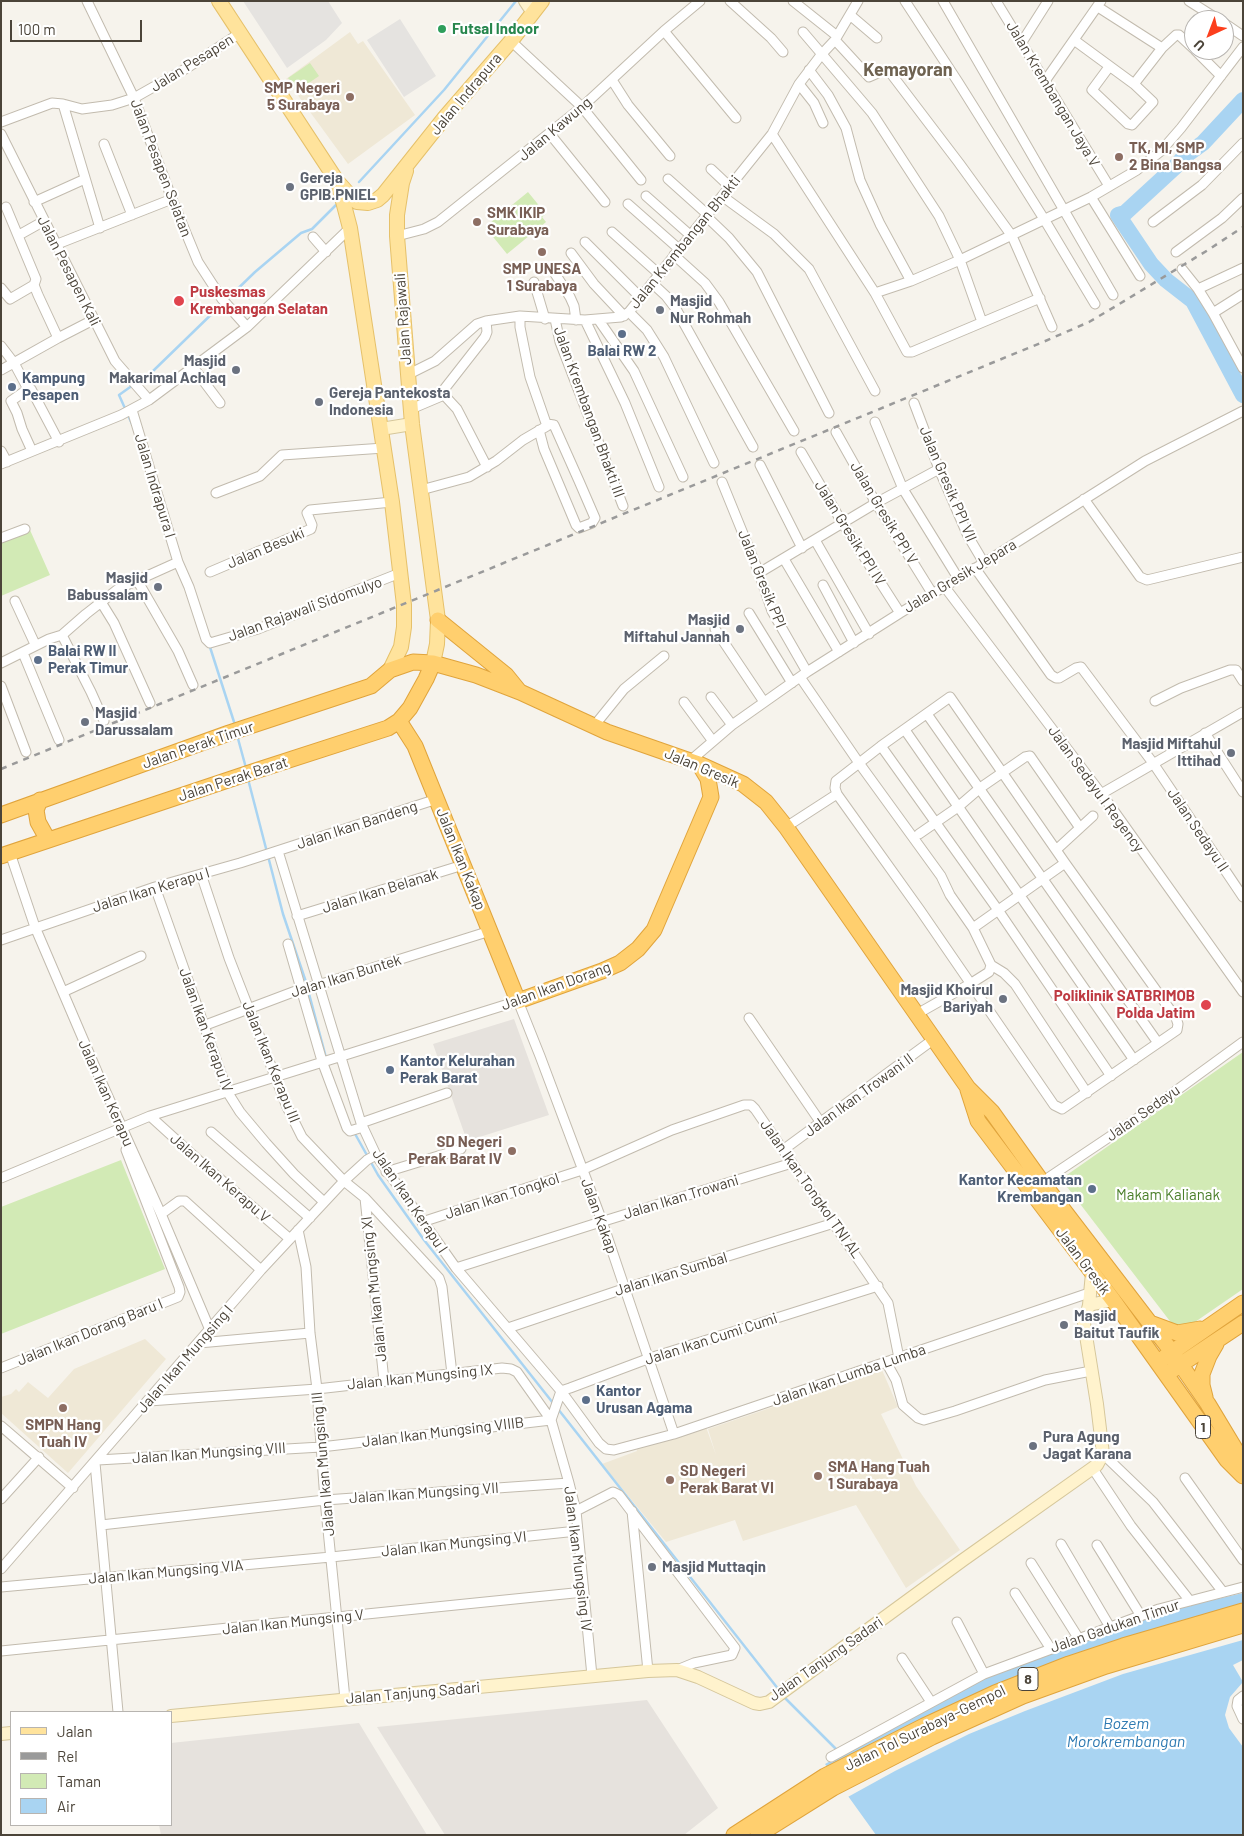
<!DOCTYPE html>
<meta charset="utf-8">
<style>
body{margin:0}
#map{position:relative;width:1244px;height:1836px;overflow:hidden;background:#f6f3ec;font-family:Barlow,sans-serif}
canvas{display:block}
.frame{position:absolute;inset:0;border:2px solid #4b4439;pointer-events:none}
.legend{position:absolute;left:10px;top:1711px;width:162px;height:115px;box-sizing:border-box;background:#fff;border:1px solid #b7b4b0;margin:0;padding:6px 9px;list-style:none;font-size:15px;color:#4b4439}
.legend li{display:flex;align-items:center;gap:10px;height:25px}
.legend b{width:25px;border:1px solid #b7b4b0}
.north{position:absolute;left:1184px;top:10px;width:50px;height:50px;box-sizing:border-box;background:#fff;border:1px solid #b7b4b0;border-radius:50%;rotate:223deg;font-size:14px;font-weight:700;line-height:20px;text-align:center;color:#4b4439}
.north::after{content:'';display:block;margin:auto;width:18px;height:22px;background:#fc3f1d;clip-path:polygon(50% 0,100% 100%,50% 72%,0 100%)}
.scale{position:absolute;left:10px;top:20px;width:132px;height:22px;box-sizing:border-box;border:2px solid #4b4439;border-top:0;padding-left:6px;font-size:15px;line-height:18px;white-space:nowrap;color:#4b4439;-webkit-text-stroke:4px #fff;paint-order:stroke}
</style>
<div id="map">
<canvas width="1244" height="1836"></canvas>
<div class="frame"></div>
<ul class="legend">
<li><b style="height:6px;background:#ffe39c"></b>Jalan</li>
<li><b style="height:6px;background:#9a9a9a"></b>Rel</li>
<li><b style="height:14px;background:#d2eab5"></b>Taman</li>
<li><b style="height:14px;background:#a9d4f2"></b>Air</li>
</ul>
<div class="north">U</div>
<div class="scale">100 m</div>
</div>
<script>
const g = document.querySelector('canvas').getContext('2d');
g.lineJoin = 'round';
function fill(path, color) {
  g.fillStyle = color;
  g.fill(path, 'evenodd');
}
function toPath(rows) {
  const path = new Path2D();
  for (const r of rows) {
    path.moveTo(r[0], r[1]);
    for (let i = 2; i < r.length; i += 2) path.lineTo(r[i], r[i + 1]);
  }
  return path;
}
function trace(path, color, width, dash) {
  g.strokeStyle = color;
  g.lineWidth = width;
  g.lineCap = dash ? 'butt' : 'round';
  g.setLineDash(dash || []);
  g.stroke(path);
}
function label(font, color, halo, rows, align = 'center') {
  g.font = font + ' Barlow,sans-serif';
  g.lineWidth = 4.5;
  g.setLineDash([]);
  g.textBaseline = 'middle';
  g.strokeStyle = halo;
  g.fillStyle = color;
  for (const [text, x, y, turn = 0] of rows) {
    g.save();
    g.translate(x, y);
    g.rotate((+turn || 0) * Math.PI / 180);
    g.textAlign = isNaN(turn) ? turn : align;
    if (halo) g.strokeText(text, 0, 0);
    g.fillText(text, 0, 0);
    g.restore();
  }
}
fill(toPath([
 [514,1019,549,1115,467,1141,433,1044],
 [647,1700,718,1808,684,1835,445,1835,377,1727],
 [359,1723,427,1835,161,1835,159,1825,171,1825,171,1743]
]), '#e6e2dd');
fill(toPath([
 [350,32,358,44,363,41,415,115,348,164,286,79],
 [145,1339,166,1359,68,1473,1,1413,1,1397,11,1394,16,1389,19,1392,28,1382,48,1398,74,1369],
 [882,1370,898,1407,881,1414,916,1486,960,1550,906,1588,856,1505,743,1541,735,1520,666,1542,602,1464,637,1451,636,1448,706,1427,716,1455,708,1429]
]), '#efe8d6');
fill(toPath([
 [310,63,319,76,297,91,288,78],
 [528,192,546,214,542,217,546,222,507,254,485,227],
 [30,530,50,575,1,596,1,540],
 [1243,1052,1243,1289,1179,1333,1061,1179],
 [121,1160,165,1269,1,1334,1,1207]
]), '#d2eab5');
fill(toPath([
 [243,1,328,1,342,23,326,40,287,68],
 [400,19,436,76,404,97,367,40]
]), '#e5e3e0');
fill(toPath([
 [1243,1593,1243,1660,1233,1665,1243,1682,1230,1697,1225,1715,1229,1728,1243,1747,1243,1835,876,1835,825,1764,982,1677,1174,1609]
]), '#a9d4f2');
fill(toPath([
 [1243,1607,1243,1640,1123,1674,1025,1711,969,1734,895,1771,846,1798,830,1770]
]), '#f6f3ec');
trace(toPath([
 [359,182,444,90,516,1],
 [137,382,153,371,255,272,301,233,312,229,338,203],
 [132,424,119,395,133,385],
 [209,644,235,725],
 [237,735,246,768],
 [248,779,283,914,307,985],
 [308,990,329,1069],
 [354,1132,378,1175,424,1240,553,1403],
 [558,1409,779,1690],
 [784,1697,838,1751]
]), '#a9d4f2', 2.5);
trace(toPath([
 [1243,100,1203,143,1185,156,1175,167,1125,213,1118,215,1151,264,1166,280,1193,301,1243,395]
]), '#a9d4f2', 16);
const street = toPath([
 [87,1,134,98,172,199,198,262,222,299,247,327],
 [730,1,771,38,783,52],
 [793,1,837,36],
 [905,1,958,82,1044,219,1095,304],
 [943,1,1113,295],
 [996,1,1109,186],
 [1189,1,1219,20],
 [1098,7,1162,48],
 [850,15,877,38],
 [1224,23,1243,36],
 [664,31,736,118],
 [803,32,872,113,939,216,960,260,982,322],
 [835,40,869,77,885,70,889,71,959,163,1012,236,1052,327],
 [1074,40,1134,84,1153,102,1132,125,1128,124,1092,90,1109,67],
 [511,41,582,107,641,180],
 [1022,42,1048,1],
 [1195,50,1221,76],
 [809,70,828,95,846,128,860,180,880,224,911,281],
 [612,80,628,105,670,156],
 [1045,81,1101,1],
 [799,84,814,103,823,123],
 [1134,84,1162,48,1176,35,1179,35,1194,49],
 [63,104,100,228],
 [1,122,52,103,63,104,82,109,112,105,134,98,187,68,240,33],
 [1,134,115,361,149,400],
 [550,134,605,202],
 [772,134,875,293,907,352,912,352,1040,298],
 [104,144,132,215],
 [711,169,729,186],
 [668,179,707,214],
 [646,196,690,235],
 [722,196,774,234,809,269,875,391],
 [1091,197,1140,276],
 [34,202,85,179],
 [628,204,679,249],
 [6,207,36,279,34,285,38,295,58,338],
 [706,216,729,238,757,272,829,413],
 [1153,222,1202,185,1243,143],
 [612,232,659,274],
 [19,235,44,221],
 [397,236,424,229,438,222,582,107,664,31,700,1],
 [313,237,326,252],
 [585,242,640,297],
 [55,245,172,199],
 [1176,252,1222,218,1243,198],
 [571,253,594,284,624,316],
 [674,255,705,283,719,302,794,431],
 [552,269,570,297,574,306,576,320],
 [1182,269,1198,289,1213,313,1243,368],
 [534,282,545,319],
 [652,283,666,296,676,309,753,447],
 [1,288,10,299,34,285],
 [1198,289,1243,268],
 [875,293,911,281,960,260,1091,197,1137,170,1161,151,1181,128,1243,47],
 [629,312,647,330,664,357,714,463],
 [1213,313,1243,294],
 [555,319,560,342,623,506],
 [598,319,634,371,683,477],
 [585,320,625,403,659,487],
 [1,346,14,363,28,389,31,389,59,442],
 [193,367,220,403],
 [1,370,58,338,93,320],
 [407,375,435,361,477,324,486,321,520,316,585,320,621,317,629,312,772,134,799,84,821,55,835,40,858,1],
 [28,389,11,401,17,413,22,429,32,451],
 [444,395,442,392,485,337,487,332,486,321],
 [444,395,457,409,487,467],
 [914,403,939,469,968,536,984,563],
 [411,409,444,395],
 [132,410,178,562,189,587,206,639,210,643,258,629,400,573],
 [875,422,903,489,958,578],
 [539,430,544,449,576,525,579,528,592,523,595,518,579,481,554,425,547,424],
 [836,432,876,503,932,593],
 [1,451,7,462],
 [801,452,843,524,900,613],
 [1,464,121,415,149,400,247,327,350,228],
 [760,465,802,548],
 [722,482,759,573,772,611,807,672],
 [421,490,469,477,496,461,523,440,547,426,530,377,520,327,520,316],
 [216,493,260,476,282,455,384,448],
 [1084,499,1140,577,1147,580,1243,557],
 [1,538,25,529],
 [815,540,869,634],
 [784,559,839,652],
 [975,568,1051,675,1056,678,1059,678,1076,668,1081,667,1153,763,1243,897],
 [210,572,311,529,312,525,307,513,310,510,392,502],
 [759,573,876,503,939,469],
 [137,580,178,651,193,685],
 [823,585,854,643],
 [944,586,1109,804,1243,992],
 [15,601,34,642,35,646],
 [101,602,114,623,150,703],
 [749,613,792,683],
 [715,629,764,702],
 [62,635,91,692,104,721],
 [23,653,59,740],
 [1,663,49,639,62,635,86,614,118,589,178,562],
 [800,677,859,763,941,876,950,895,973,928],
 [1,686,26,752],
 [711,697,732,725],
 [1155,701,1181,688,1230,670,1236,670,1243,681],
 [684,702,712,740],
 [927,714,1158,1043],
 [594,726,624,689,664,656],
 [905,730,1134,1060],
 [1205,733,1243,792],
 [881,746,998,910,1111,1076],
 [690,761,732,725,807,672,900,613,984,563,1145,461,1243,411],
 [1101,794,1243,712],
 [786,827,837,794,835,788,836,781,881,746,950,697,1065,863,1176,1018,1178,1024,1177,1030,1062,1109,1054,1105,920,910,837,794],
 [919,834,958,807,980,788,1025,757,1030,756,1080,828],
 [1056,850,1093,816],
 [278,851,361,1123,376,1155,456,1268,561,1391,599,1443,606,1449,614,1450,674,1434,1089,1293],
 [10,853,35,927,101,1081,161,1214,210,1330],
 [201,874,229,958,287,1107,302,1137,344,1181,365,1198,439,1278,442,1287,452,1374],
 [155,887,228,1093,240,1112,266,1143,294,1174,324,1202],
 [297,916,463,865],
 [1,940,155,887,240,863,437,799],
 [288,944,322,1061,347,1128,350,1131,363,1127],
 [991,965,1004,973,1015,984,1087,1093],
 [63,992,141,956],
 [917,1014,970,984,989,972,991,965,973,928,1065,863],
 [749,1018,821,1123],
 [203,1026,301,989,315,986,490,931],
 [150,1116,205,1166,290,1239],
 [361,1123,447,1093],
 [211,1132,310,1218],
 [783,1150,934,1039],
 [386,1172,461,1149],
 [1,1178,150,1116,518,1001,540,1056,602,1221,674,1434],
 [1042,1182,1151,1109,1243,1042],
 [365,1198,384,1381],
 [161,1214,179,1201,185,1201,261,1270],
 [422,1222,582,1170,672,1130,744,1105,751,1105,755,1109,888,1303,899,1358],
 [298,1230,306,1267,310,1333,317,1389,325,1500,345,1699],
 [456,1268,591,1225,792,1163],
 [508,1328,626,1288,834,1223],
 [199,1343,310,1333],
 [886,1362,896,1380,903,1405,918,1418,924,1420,955,1411,1045,1380,1091,1371],
 [1,1368,178,1297,180,1292,179,1287,126,1150],
 [149,1401,317,1389,502,1368,511,1369,517,1372,551,1420,569,1483,576,1511,592,1676],
 [1,1426,73,1488],
 [1103,1454,1153,1502,1223,1592],
 [98,1460,321,1447,551,1420,561,1391,570,1388,650,1358,878,1286],
 [95,1463,118,1712],
 [1093,1469,1131,1526,1190,1601],
 [1185,1478,1243,1560],
 [1,1499,39,1457],
 [576,1511,613,1492,619,1495,735,1648,732,1655,694,1663,677,1670],
 [632,1511,648,1671],
 [101,1525,325,1500,569,1483],
 [1061,1544,1110,1627],
 [1097,1545,1141,1616],
 [1031,1563,1079,1639],
 [1,1569,261,1270,344,1181,367,1160,376,1155],
 [1,1587,331,1557,577,1531],
 [1015,1593,1051,1649],
 [957,1622,984,1674],
 [1,1651,584,1592],
 [902,1658,931,1702],
 [1243,1696,1238,1700,1237,1706,1243,1719],
 [831,1757,984,1674,1159,1609,1243,1587]
]);
const secondary = toPath([
 [525,1,533,13],
 [381,429,412,424],
 [1089,1305,1113,1300],
 [171,1716,648,1671,677,1670,698,1677,754,1703,760,1704,769,1702,963,1560,1097,1465,1103,1454,1097,1404,1084,1323,1089,1305,1092,1273],
 [1,1734,11,1733]
]);
const primary = toPath([
 [219,1,337,181,353,199,357,202,368,203,377,200,383,195,445,117,511,41,542,1],
 [406,171,402,183,397,215,397,236,412,424,438,620,437,644,433,663],
 [339,186,350,228,392,502,404,605,404,627,401,647,390,670]
]);
const highway = toPath([
 [438,620,506,675,519,691],
 [399,721,415,746,518,1001,602,971,620,963,638,949,654,930,711,797,708,779,699,764],
 [40,800,36,810,38,822,48,840],
 [1,815,229,733,371,686,390,670,413,662,433,663,476,675,520,692,607,732,699,764,743,784,766,802,786,827,968,1088,992,1112,1042,1182,1172,1352,1208,1404,1243,1462],
 [1,856,255,771,388,728,399,721,410,708,426,679,433,663],
 [968,1090,978,1121,1113,1300,1227,1460,1243,1476],
 [1150,1323,1177,1333,1200,1329],
 [1165,1357,1243,1303],
 [1171,1371,1243,1323],
 [1205,1397,1202,1385,1202,1374,1209,1356,1216,1344],
 [734,1835,825,1776,924,1726,995,1693,1069,1664,1123,1646,1243,1611],
 [758,1835,833,1788,932,1737,1023,1696,1106,1666,1243,1625]
]);
trace(street, '#c2bbae', 11);
trace(secondary, '#d6c79b', 14);
trace(primary, '#e6c16a', 16);
trace(highway, '#e0a43c', 17);
trace(street, '#fff', 9);
trace(secondary, '#fff3cd', 12);
trace(primary, '#ffe39c', 14);
trace(highway, '#ffcf6e', 15);
trace(toPath([
 [1,769,1043,342,1089,322,1116,306,1208,250,1243,227]
]), '#9a9a9a', 2.5, [6, 6]);
for (const [x, y, r, color] of [
 [442,29,5,"#2e9e5b"],
 [350,97,5,"#8d6e63"],
 [1119,157,5,"#8d6e63"],
 [290,187,5,"#6b7280"],
 [477,222,5,"#8d6e63"],
 [542,252,5,"#8d6e63"],
 [179,301,6,"#e0444e"],
 [660,310,5,"#6b7280"],
 [622,334,5,"#5c6f8a"],
 [236,370,5,"#6b7280"],
 [12,387,5,"#5c6f8a"],
 [319,402,5,"#6b7280"],
 [158,587,5,"#6b7280"],
 [740,629,5,"#6b7280"],
 [38,660,5,"#5c6f8a"],
 [85,722,5,"#6b7280"],
 [1231,753,5,"#6b7280"],
 [1003,999,5,"#6b7280"],
 [1206,1005,6,"#e0444e"],
 [390,1070,5,"#5c6f8a"],
 [512,1151,5,"#8d6e63"],
 [1092,1189,5,"#5c6f8a"],
 [1064,1325,5,"#6b7280"],
 [586,1400,5,"#5c6f8a"],
 [63,1408,5,"#8d6e63"],
 [1033,1446,5,"#6b7280"],
 [818,1476,5,"#8d6e63"],
 [670,1480,5,"#8d6e63"],
 [652,1567,5,"#6b7280"]
]) {
  const dot = new Path2D();
  dot.arc(x, y, r, 0, 2 * Math.PI);
  g.fillStyle = color;
  g.fill(dot);
  trace(dot, '#fff', 2);
}
for (const [x, y, w] of [
 [1203,1427,15],
 [1028,1679,20]
]) {
  const box = new Path2D();
  box.roundRect(x - w / 2, y - 11.5, w, 23, 4);
  g.fillStyle = '#fff';
  g.fill(box);
  trace(box, '#4b4439', 1);
}
label('bold 14px', '#4b4439', null, [
 ["1",1203,1427],
 ["8",1028,1679]
]);
label('bold 15px', '#27864d', '#fff', [
 ["Futsal Indoor",452,29]
], 'left');
label('15px', '#4b4439', '#fff', [
 ["Jalan Pesapen",192,63,-32],
 ["Jalan Indrapura",466,94,-50],
 ["Jalan Krembangan Jaya V",1053,94,59],
 ["Jalan Kawung",555,129,-40],
 ["Jalan Pesapen Selatan",161,168,69],
 ["Jalan Krembangan Bhakti",685,242,-51],
 ["Jalan Pesapen Kali",69,271,63],
 ["Jalan Rajawali",403,319,-94],
 ["Jalan Krembangan Bhakti III",589,412,70],
 ["Jalan Gresik PPI VII",948,484,67],
 ["Jalan Indrapura I",155,486,73],
 ["Jalan Gresik PPI V",884,513,59],
 ["Jalan Gresik PPI IV",850,533,58],
 ["Jalan Besuki",266,548,-23],
 ["Jalan Gresik Jepara",960,576,-31],
 ["Jalan Gresik PPI",762,579,68],
 ["Jalan Rajawali Sidomulyo",305,609,-20],
 ["Jalan Perak Timur",198,745,-19],
 ["Jalan Gresik",702,768,23],
 ["Jalan Perak Barat",233,779,-18],
 ["Jalan Sedayu I Regency",1096,789,54],
 ["Jalan Ikan Bandeng",357,825,-18],
 ["Jalan Sedayu II",1198,830,56],
 ["Jalan Ikan Kakap",461,859,68],
 ["Jalan Ikan Kerapu I",151,890,-17],
 ["Jalan Ikan Belanak",380,891,-17],
 ["Jalan Ikan Buntek",346,976,-17],
 ["Jalan Ikan Dorang",556,986,-20],
 ["Jalan Ikan Kerapu IV",206,1030,70],
 ["Jalan Ikan Kerapu III",271,1062,68],
 ["Jalan Ikan Kerapu",106,1093,66],
 ["Jalan Ikan Trowani II",859,1095,-36],
 ["Jalan Sedayu",1143,1113,-35],
 ["Jalan Ikan Kerapu V",220,1178,41],
 ["Jalan Ikan Tongkol TNI AL",811,1189,55],
 ["Jalan Ikan Tongkol",502,1196,-18],
 ["Jalan Ikan Trowani",681,1197,-17],
 ["Jalan Ikan Kerapu I",410,1201,56],
 ["Jalan Kakap",599,1216,70],
 ["Jalan Gresik",1083,1261,53],
 ["Jalan Ikan Sumbal",671,1274,-17],
 ["Jalan Ikan Mungsing XI",374,1289,-96],
 ["Jalan Ikan Dorang Baru I",90,1332,-22],
 ["Jalan Ikan Cumi Cumi",711,1339,-18],
 ["Jalan Ikan Mungsing I",185,1359,-49],
 ["Jalan Ikan Lumba Lumba",849,1375,-19],
 ["Jalan Ikan Mungsing IX",420,1377,-6],
 ["Jalan Ikan Mungsing VIIIB",443,1432,-7],
 ["Jalan Ikan Mungsing VIII",209,1453,-4],
 ["Jalan Ikan Mungsing III",323,1464,-95],
 ["Jalan Ikan Mungsing VII",424,1493,-4],
 ["Jalan Ikan Mungsing VI",454,1544,-6],
 ["Jalan Ikan Mungsing IV",578,1559,83],
 ["Jalan Ikan Mungsing VIA",166,1572,-5],
 ["Jalan Ikan Mungsing V",293,1622,-6],
 ["Jalan Gadukan Timur",1115,1626,-19],
 ["Jalan Tanjung Sadari",826,1659,-35],
 ["Jalan Tanjung Sadari",413,1693,-5],
 ["Jalan Tol Surabaya–Gempol",925,1728,-26]
]);
label('bold 15px', '#785e54', '#fff', [
 ["SMP Negeri",340,88,"right"],
 ["5 Surabaya",340,105,"right"],
 ["TK, MI, SMP",1129,148],
 ["2 Bina Bangsa",1129,165],
 ["SMK IKIP",487,213],
 ["Surabaya",487,230],
 ["SMP UNESA",542,269,"center"],
 ["1 Surabaya",542,286,"center"],
 ["SD Negeri",502,1142,"right"],
 ["Perak Barat IV",502,1159,"right"],
 ["SMPN Hang",63,1425,"center"],
 ["Tuah IV",63,1442,"center"],
 ["SMA Hang Tuah",828,1467],
 ["1 Surabaya",828,1484],
 ["SD Negeri",680,1471],
 ["Perak Barat VI",680,1488]
], 'left');
label('bold 15px', '#5b616d', '#fff', [
 ["Gereja",300,178],
 ["GPIB.PNIEL",300,195],
 ["Masjid",670,301],
 ["Nur Rohmah",670,318],
 ["Masjid",226,361,"right"],
 ["Makarimal Achlaq",226,378,"right"],
 ["Gereja Pantekosta",329,393],
 ["Indonesia",329,410],
 ["Masjid",148,578,"right"],
 ["Babussalam",148,595,"right"],
 ["Masjid",730,620,"right"],
 ["Miftahul Jannah",730,637,"right"],
 ["Masjid",95,713],
 ["Darussalam",95,730],
 ["Masjid Miftahul",1221,744,"right"],
 ["Ittihad",1221,761,"right"],
 ["Masjid Khoirul",993,990,"right"],
 ["Bariyah",993,1007,"right"],
 ["Masjid",1074,1316],
 ["Baitut Taufik",1074,1333],
 ["Pura Agung",1043,1437],
 ["Jagat Karana",1043,1454],
 ["Masjid Muttaqin",662,1567]
], 'left');
label('bold 15px', '#be3a42', '#fff', [
 ["Puskesmas",190,292],
 ["Krembangan Selatan",190,309],
 ["Poliklinik SATBRIMOB",1195,996,"right"],
 ["Polda Jatim",1195,1013,"right"]
], 'left');
label('bold 15px', '#4e5e75', '#fff', [
 ["Balai RW 2",622,351,"center"],
 ["Kampung",22,378],
 ["Pesapen",22,395],
 ["Balai RW II",48,651],
 ["Perak Timur",48,668],
 ["Kantor Kelurahan",400,1061],
 ["Perak Barat",400,1078],
 ["Kantor Kecamatan",1082,1180,"right"],
 ["Krembangan",1082,1197,"right"],
 ["Kantor",596,1391],
 ["Urusan Agama",596,1408]
], 'left');
label('15px', '#4a7f2a', '#fff', [
 ["Makam Kalianak",1168,1195]
]);
label('italic 16px', '#2e7ab2', '#fff', [
 ["Bozem",1126,1724],
 ["Morokrembangan",1126,1742]
]);
label('bold 18px', '#6e6250', '#fff', [
 ["Kemayoran",908,70]
]);
</script>
